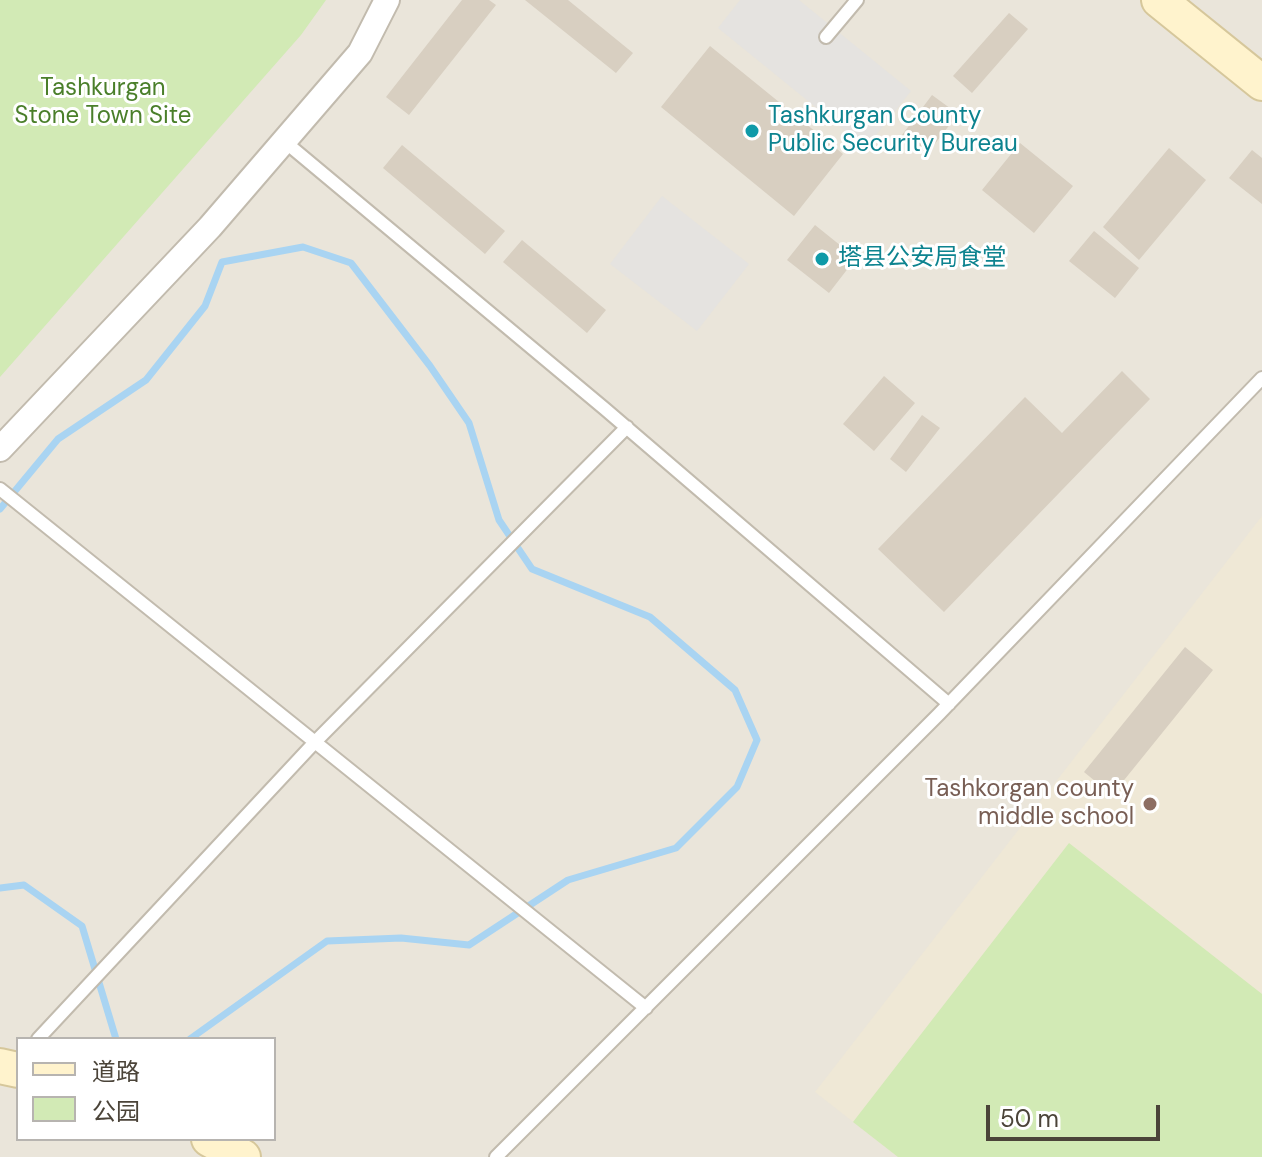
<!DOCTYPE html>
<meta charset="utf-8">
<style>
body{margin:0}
#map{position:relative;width:1262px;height:1157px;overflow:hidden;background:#f6f3ec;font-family:"DM Sans","Noto Sans SC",sans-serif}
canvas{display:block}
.legend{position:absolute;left:16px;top:1037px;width:260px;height:104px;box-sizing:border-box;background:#fff;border:2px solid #b7b4b0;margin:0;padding:10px 14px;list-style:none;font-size:24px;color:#4b4439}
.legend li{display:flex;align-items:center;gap:16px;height:40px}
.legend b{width:40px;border:2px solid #b7b4b0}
.scale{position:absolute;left:986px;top:1105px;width:174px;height:36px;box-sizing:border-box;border:4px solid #4b4439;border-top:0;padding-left:10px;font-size:24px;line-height:28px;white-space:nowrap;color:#4b4439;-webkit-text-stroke:6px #fff;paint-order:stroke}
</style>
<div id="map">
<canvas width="1262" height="1157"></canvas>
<ul class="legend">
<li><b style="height:10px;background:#fff3cd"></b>道路</li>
<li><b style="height:22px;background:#d2eab5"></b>公园</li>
</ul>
<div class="scale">50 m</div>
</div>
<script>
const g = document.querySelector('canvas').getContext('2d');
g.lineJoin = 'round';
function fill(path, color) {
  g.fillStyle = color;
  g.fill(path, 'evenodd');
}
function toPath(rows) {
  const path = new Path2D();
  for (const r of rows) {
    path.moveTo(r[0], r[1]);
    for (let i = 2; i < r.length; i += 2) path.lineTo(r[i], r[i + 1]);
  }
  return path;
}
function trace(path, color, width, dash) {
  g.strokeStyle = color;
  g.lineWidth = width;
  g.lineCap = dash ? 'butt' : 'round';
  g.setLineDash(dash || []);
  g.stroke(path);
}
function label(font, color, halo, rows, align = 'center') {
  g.font = font + ' "DM Sans","Noto Sans SC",sans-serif';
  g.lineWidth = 6;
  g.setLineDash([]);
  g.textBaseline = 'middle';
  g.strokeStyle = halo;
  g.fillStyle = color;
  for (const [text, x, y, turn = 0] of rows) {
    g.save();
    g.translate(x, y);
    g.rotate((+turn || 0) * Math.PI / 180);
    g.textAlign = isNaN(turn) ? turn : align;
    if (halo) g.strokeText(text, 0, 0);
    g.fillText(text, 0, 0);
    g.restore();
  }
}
fill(toPath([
 [0,0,1262,0,1262,1157,0,1157],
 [18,1039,274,1039,274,1139,18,1139]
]), '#eae5da');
fill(toPath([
 [1262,516,1262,1157,898,1157,815,1092]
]), '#efe8d6');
fill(toPath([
 [0,0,326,0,301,35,0,377],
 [1069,843,1262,994,1262,1157,898,1157,853,1122]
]), '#d2eab5');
fill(toPath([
 [740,0,799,0,911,91,866,148,718,28],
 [662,196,749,264,697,331,610,264]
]), '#e5e3e0');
trace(toPath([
 [0,509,58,439,146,380,205,306,222,262,303,247,351,263,430,366,469,423,499,520,532,569,650,617,735,690,757,740,737,787,676,848,568,880,469,945,401,938,327,941,190,1039],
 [0,888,24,885,82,926,116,1039]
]), '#a9d4f2', 7);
fill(toPath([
 [462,0,489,0,496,5,409,115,386,97],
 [525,0,568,0,633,53,616,73],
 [1009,13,1028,29,972,93,953,76],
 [710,46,843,154,794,216,661,107],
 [932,95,958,114,927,154,902,135],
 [1020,143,1073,186,1034,233,982,190],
 [402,145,505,231,485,254,383,168],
 [1169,148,1206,180,1139,260,1103,227],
 [1252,150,1262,158,1262,204,1229,178],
 [815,225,856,258,829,293,787,260],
 [1094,231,1139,268,1115,298,1069,261],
 [522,240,606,310,587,333,503,262],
 [1122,371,1150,399,944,612,878,549,1025,397,1062,433],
 [884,376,915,403,874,451,843,424],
 [922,415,940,428,906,472,890,459],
 [1185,647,1213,670,1112,795,1084,772]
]), '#d8cfc1');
const service = toPath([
 [826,37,857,0],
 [284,141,605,409,949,704],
 [0,489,646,1008],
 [38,1039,315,742,627,427],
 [496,1157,939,714,1262,378]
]);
const minor = toPath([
 [0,449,210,227,360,53,387,0]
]);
const secondary = toPath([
 [1159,0,1262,83],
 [0,1066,18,1070],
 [209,1139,243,1157]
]);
trace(service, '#c2bbae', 16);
trace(minor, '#c2bbae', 28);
trace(secondary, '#d6c79b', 38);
trace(service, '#fff', 12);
trace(minor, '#fff', 24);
trace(secondary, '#fff3cd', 34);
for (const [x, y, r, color] of [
 [752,131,8,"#0f9aa8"],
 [822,259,8,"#0f9aa8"],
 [1150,804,8,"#8d6e63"]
]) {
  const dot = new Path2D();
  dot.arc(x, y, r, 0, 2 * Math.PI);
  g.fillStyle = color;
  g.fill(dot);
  trace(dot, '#fff', 3);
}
label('24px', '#4a7f2a', '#fff', [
 ["Tashkurgan",103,89],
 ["Stone Town Site",103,117]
]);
label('24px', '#0d838f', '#fff', [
 ["Tashkurgan County",768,117],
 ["Public Security Bureau",768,145],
 ["塔县公安局食堂",838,259]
], 'left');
label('24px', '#785e54', '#fff', [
 ["Tashkorgan county",1134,790],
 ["middle school",1134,818]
], 'right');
</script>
